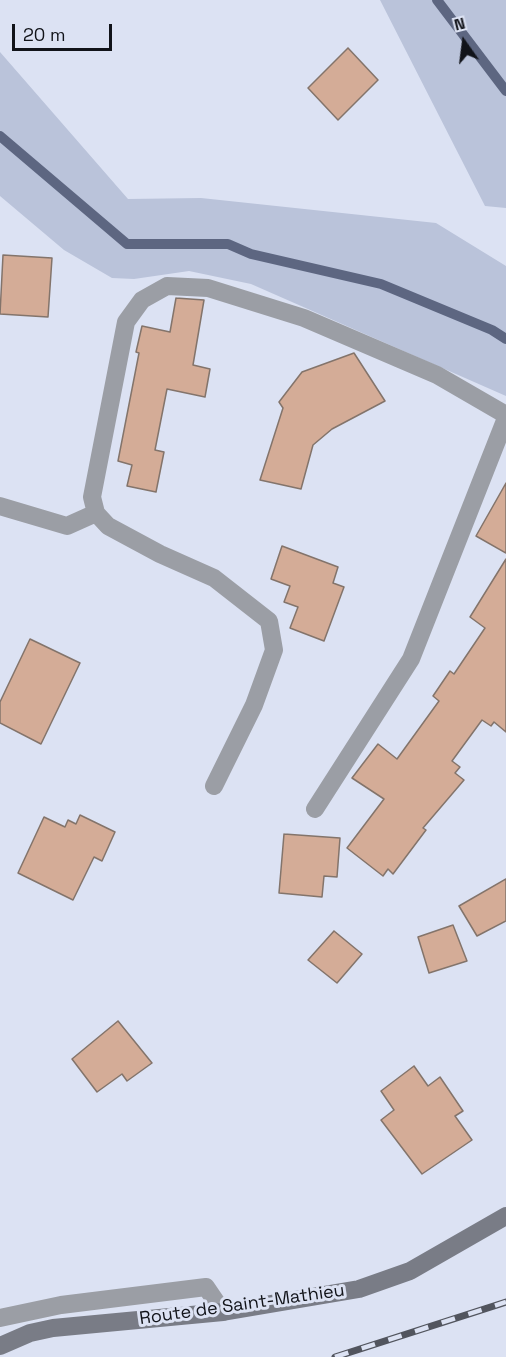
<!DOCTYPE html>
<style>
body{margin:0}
#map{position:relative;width:506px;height:1357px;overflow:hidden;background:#dce2f3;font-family:"Space Grotesk",sans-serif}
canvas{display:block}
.north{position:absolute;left:434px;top:12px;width:60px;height:60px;-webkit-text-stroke:4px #dce2f3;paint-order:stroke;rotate:346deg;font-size:16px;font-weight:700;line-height:24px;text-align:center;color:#111319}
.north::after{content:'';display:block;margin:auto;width:21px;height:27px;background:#111319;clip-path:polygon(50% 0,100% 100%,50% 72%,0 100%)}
.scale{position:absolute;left:12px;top:24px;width:100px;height:27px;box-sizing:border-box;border:3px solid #111319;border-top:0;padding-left:8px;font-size:18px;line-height:21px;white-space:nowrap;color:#111319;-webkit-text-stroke:4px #dce2f3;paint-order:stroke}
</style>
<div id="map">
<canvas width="506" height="1357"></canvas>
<div class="north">N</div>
<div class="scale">20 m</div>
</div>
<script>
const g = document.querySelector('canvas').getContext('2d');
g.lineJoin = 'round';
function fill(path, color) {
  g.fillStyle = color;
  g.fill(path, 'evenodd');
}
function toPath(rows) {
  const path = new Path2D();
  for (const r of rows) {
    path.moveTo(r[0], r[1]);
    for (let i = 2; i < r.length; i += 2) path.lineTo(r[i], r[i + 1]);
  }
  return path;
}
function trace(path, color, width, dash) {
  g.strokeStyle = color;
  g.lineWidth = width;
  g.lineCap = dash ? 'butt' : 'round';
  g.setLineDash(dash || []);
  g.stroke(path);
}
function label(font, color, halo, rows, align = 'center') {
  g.font = font + ' "Space Grotesk",sans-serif';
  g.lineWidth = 6;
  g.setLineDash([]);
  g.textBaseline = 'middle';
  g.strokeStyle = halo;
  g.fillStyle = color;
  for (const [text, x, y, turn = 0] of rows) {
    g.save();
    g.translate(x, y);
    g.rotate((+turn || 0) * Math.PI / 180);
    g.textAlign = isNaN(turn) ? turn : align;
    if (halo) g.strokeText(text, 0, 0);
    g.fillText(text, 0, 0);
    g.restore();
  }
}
fill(toPath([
 [380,0,506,0,506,208,485,206],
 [0,52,128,199,201,198,436,223,506,266,506,396,251,284,189,271,134,279,112,278,64,250,0,196]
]), '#bac3da');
trace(toPath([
 [437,0,506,91],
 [0,136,127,244,228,244,251,254,381,284,492,330,506,339]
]), '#5d6681', 10);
const building = toPath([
 [348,48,378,80,338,120,308,88,348,48],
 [3,255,52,258,48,317,0,314,3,255],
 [176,298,204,300,193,365,210,369,205,397,167,389,155,450,164,452,156,492,127,486,132,465,118,461,139,353,136,352,142,326,170,332,176,298],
 [354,353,385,401,332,429,313,445,301,489,260,480,283,408,279,402,302,372,354,353],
 [506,483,506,553,476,536,506,483],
 [282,546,338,567,333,583,344,587,324,641,290,628,298,607,284,602,290,586,271,579,282,546],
 [506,559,506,732,494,722,491,726,482,720,452,761,460,767,455,773,464,780,423,828,426,830,393,874,388,869,383,876,347,848,384,799,352,778,378,744,397,759,439,701,433,696,450,671,454,674,485,628,470,617,506,559],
 [30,639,80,663,41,744,0,723,0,702,30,639],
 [80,815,115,832,102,861,94,857,73,900,18,873,44,817,65,827,68,820,76,824,80,815],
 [284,834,340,838,337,877,324,876,322,897,279,893,284,834],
 [506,879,506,921,477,936,459,906,506,879],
 [453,925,467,961,429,973,418,937,453,925],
 [334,931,362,954,337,983,308,960,334,931],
 [118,1021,152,1063,127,1081,122,1074,97,1092,72,1059,118,1021],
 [414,1066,428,1086,440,1077,463,1111,455,1116,472,1140,422,1174,381,1120,394,1110,381,1091,414,1066]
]);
fill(building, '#d4ac97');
trace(building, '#83746b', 1.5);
trace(toPath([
 [0,506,67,526,96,513],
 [214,786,254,705,274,650,269,621,214,578,160,554,108,526,96,513,92,497,126,322,142,300,167,286,208,288,304,318,437,375,506,415],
 [315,809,411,659,506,418],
 [0,1318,61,1305,206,1287,223,1312]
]), '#9b9ea5', 18);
trace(toPath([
 [0,1346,30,1333,53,1328,223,1312,359,1289,410,1271,506,1216]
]), '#797c86', 18);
const rail = toPath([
 [335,1357,506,1302]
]);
trace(rail, '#52555e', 7);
trace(rail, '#dce2f3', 4.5, [14]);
label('18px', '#111319', '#dce2f3', [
 ["Route de Saint-Mathieu",242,1305,-8]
]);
</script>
